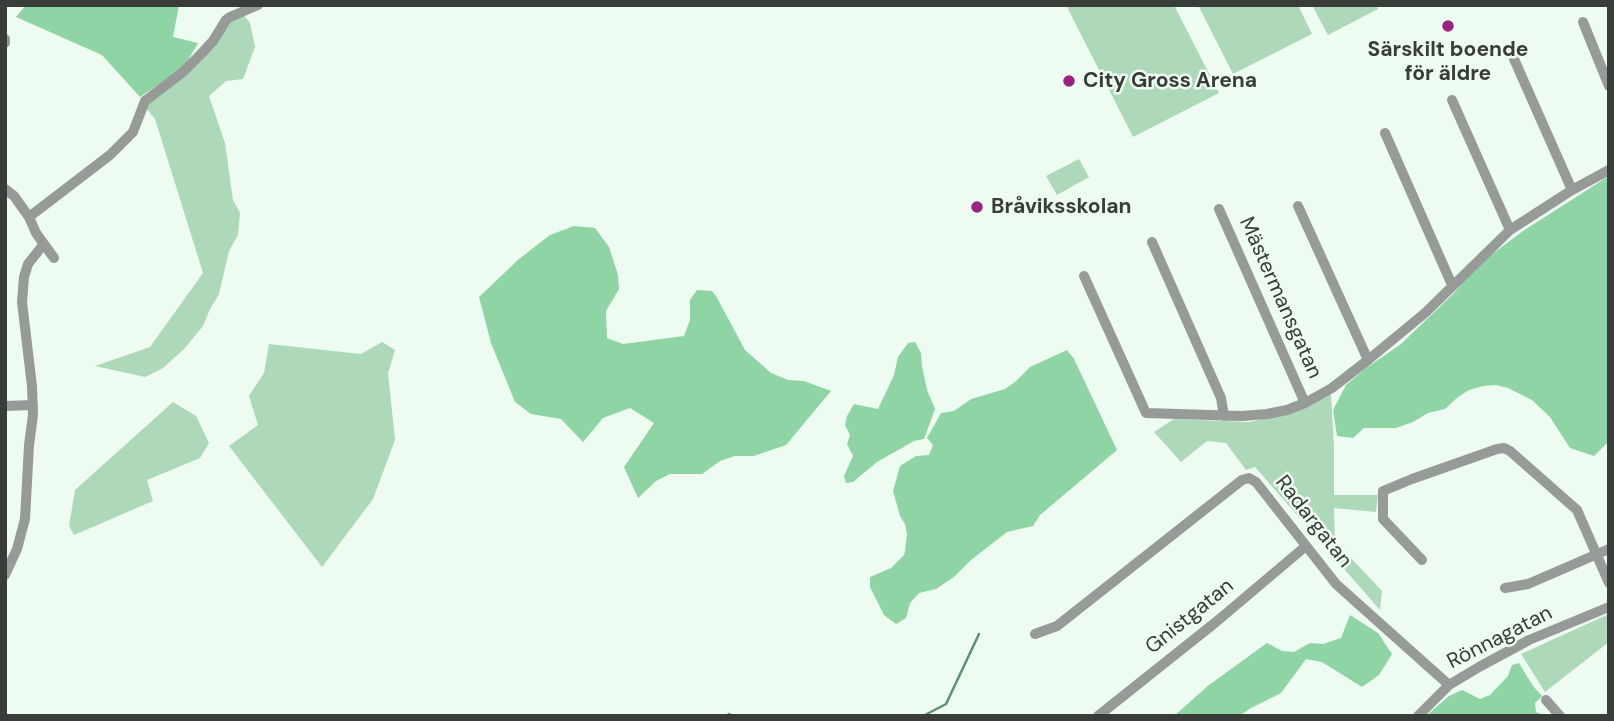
<!DOCTYPE html>
<meta charset="utf-8">
<style>
body{margin:0}
#map{position:relative;width:1614px;height:721px;overflow:hidden;background:#eefbf1;font-family:"DM Sans",sans-serif}
canvas{display:block}
.frame{position:absolute;inset:0;border:7px solid #383d39;pointer-events:none}
</style>
<div id="map">
<canvas width="1614" height="721"></canvas>
<div class="frame"></div>
</div>
<script>
const g = document.querySelector('canvas').getContext('2d');
g.lineJoin = 'round';
function fill(path, color) {
  g.fillStyle = color;
  g.fill(path, 'evenodd');
}
function toPath(rows) {
  const path = new Path2D();
  for (const r of rows) {
    path.moveTo(r[0], r[1]);
    for (let i = 2; i < r.length; i += 2) path.lineTo(r[i], r[i + 1]);
  }
  return path;
}
function trace(path, color, width, dash) {
  g.strokeStyle = color;
  g.lineWidth = width;
  g.lineCap = dash ? 'butt' : 'round';
  g.setLineDash(dash || []);
  g.stroke(path);
}
function label(font, color, halo, rows, align = 'center') {
  g.font = font + ' "DM Sans",sans-serif';
  g.lineWidth = 5;
  g.setLineDash([]);
  g.textBaseline = 'middle';
  g.strokeStyle = halo;
  g.fillStyle = color;
  for (const [text, x, y, turn = 0] of rows) {
    g.save();
    g.translate(x, y);
    g.rotate((+turn || 0) * Math.PI / 180);
    g.textAlign = isNaN(turn) ? turn : align;
    if (halo) g.strokeText(text, 0, 0);
    g.fillText(text, 0, 0);
    g.restore();
  }
}
fill(toPath([
 [1066,5,1174,5,1219,93,1133,137],
 [1198,5,1298,5,1312,34,1233,74],
 [1312,5,1376,5,1378,9,1328,35],
 [243,14,250,23,255,47,243,79,226,81,209,96,225,143,233,200,240,213,238,235,229,251,219,294,210,309,203,326,185,348,163,368,145,377,95,366,150,347,203,273,155,119,145,107,230,20],
 [1079,159,1089,177,1057,195,1046,176],
 [382,342,395,350,388,373,395,440,373,499,322,567,229,446,258,425,249,396,264,373,269,344,361,354],
 [1331,394,1334,447,1334,495,1378,495,1376,512,1334,508,1335,541,1382,591,1380,610,1255,467,1246,470,1226,443,1207,441,1181,462,1154,432,1174,419,1250,422,1287,413],
 [173,402,196,416,209,443,200,458,147,480,153,501,74,535,69,526,75,490],
 [1609,614,1609,642,1545,692,1521,654]
]), '#aed8ba');
fill(toPath([
 [26,5,179,5,173,37,198,43,184,67,140,97,102,55,16,17],
 [1609,176,1609,441,1594,456,1570,448,1550,417,1532,400,1508,388,1496,385,1483,386,1469,390,1458,397,1445,409,1428,413,1413,422,1396,428,1364,428,1353,438,1337,436,1333,410,1346,385,1366,368,1401,344,1453,294,1479,264,1523,231],
 [574,226,595,228,609,247,618,275,619,289,606,311,607,338,623,344,684,336,690,320,690,300,697,290,712,291,716,296,745,350,771,373,788,380,804,381,831,391,786,445,754,456,735,456,720,461,702,474,670,474,656,481,638,498,624,467,654,423,630,408,603,418,583,442,561,419,531,414,515,402,491,343,479,297,519,259,550,235],
 [915,342,921,353,922,366,927,390,935,409,924,439,914,441,877,462,853,482,846,483,844,476,853,456,847,444,850,435,845,425,847,416,854,404,878,409,894,375,898,357,908,343],
 [1067,350,1074,359,1117,450,1040,515,1033,526,1007,532,971,560,954,577,936,589,919,593,910,603,906,618,896,624,884,615,870,587,870,577,891,568,904,555,905,551,907,534,905,524,900,516,893,491,900,466,916,456,929,455,933,445,927,438,941,413,954,411,971,399,1005,389,1015,382,1030,367],
 [1350,615,1378,633,1392,654,1379,675,1362,687,1322,662,1306,659,1281,693,1251,708,1239,716,1174,716,1209,685,1267,643,1282,651,1294,652,1310,643,1323,644,1341,638],
 [1519,663,1533,686,1542,696,1535,703,1536,712,1546,716,1426,716,1449,696,1462,690,1480,699,1490,695,1508,676,1512,665]
]), '#8fd4a5');
trace(toPath([
 [727,716,729,714,733,716],
 [923,716,946,704,979,634]
]), '#5f906f', 2.5);
trace(toPath([
 [1583,22,1609,86],
 [5,39,5,43],
 [1514,59,1572,190],
 [1452,100,1510,230],
 [1385,133,1452,285],
 [5,189,14,196,29,217,36,233,54,258],
 [1298,206,1368,360],
 [1219,209,1305,403],
 [29,217,110,155,133,132,145,101,183,72,202,53,213,41,226,20,230,17,258,5],
 [1152,242,1221,398,1224,416],
 [1084,276,1146,413,1242,416,1267,414,1287,410,1305,403,1332,388,1368,360,1425,313,1510,230,1572,190,1609,170],
 [5,406,33,405],
 [1422,560,1383,519,1383,491,1412,479,1497,449,1504,448,1510,451,1577,510,1609,583],
 [5,575,17,549,25,519,29,445,33,415,32,386,22,302,24,277,28,264,43,245],
 [1505,588,1528,584,1609,549],
 [1035,634,1057,626,1242,480,1249,478,1256,482,1336,584,1449,685],
 [1546,700,1560,716],
 [1098,716,1216,622,1306,546],
 [1418,716,1449,685,1479,667,1529,640,1609,607]
]), '#969b97', 10);
for (const [x, y, r, color] of [
 [1448,26,7,"#992480"],
 [1069,81,7,"#992480"],
 [977,207,7,"#992480"]
]) {
  const dot = new Path2D();
  dot.arc(x, y, r, 0, 2 * Math.PI);
  g.fillStyle = color;
  g.fill(dot);
  trace(dot, '#eefbf1', 2.5);
}
label('bold 21px', '#383d39', '#eefbf1', [
 ["Särskilt boende",1448,50,"center"],
 ["för äldre",1448,74,"center"],
 ["City Gross Arena",1083,81],
 ["Bråviksskolan",991,207]
], 'left');
label('21px', '#383d39', '#eefbf1', [
 ["Mästermansgatan",1280,298,66],
 ["Radargatan",1313,522,52],
 ["Gnistgatan",1190,617,-39],
 ["Rönnagatan",1500,638,-27]
]);
</script>
